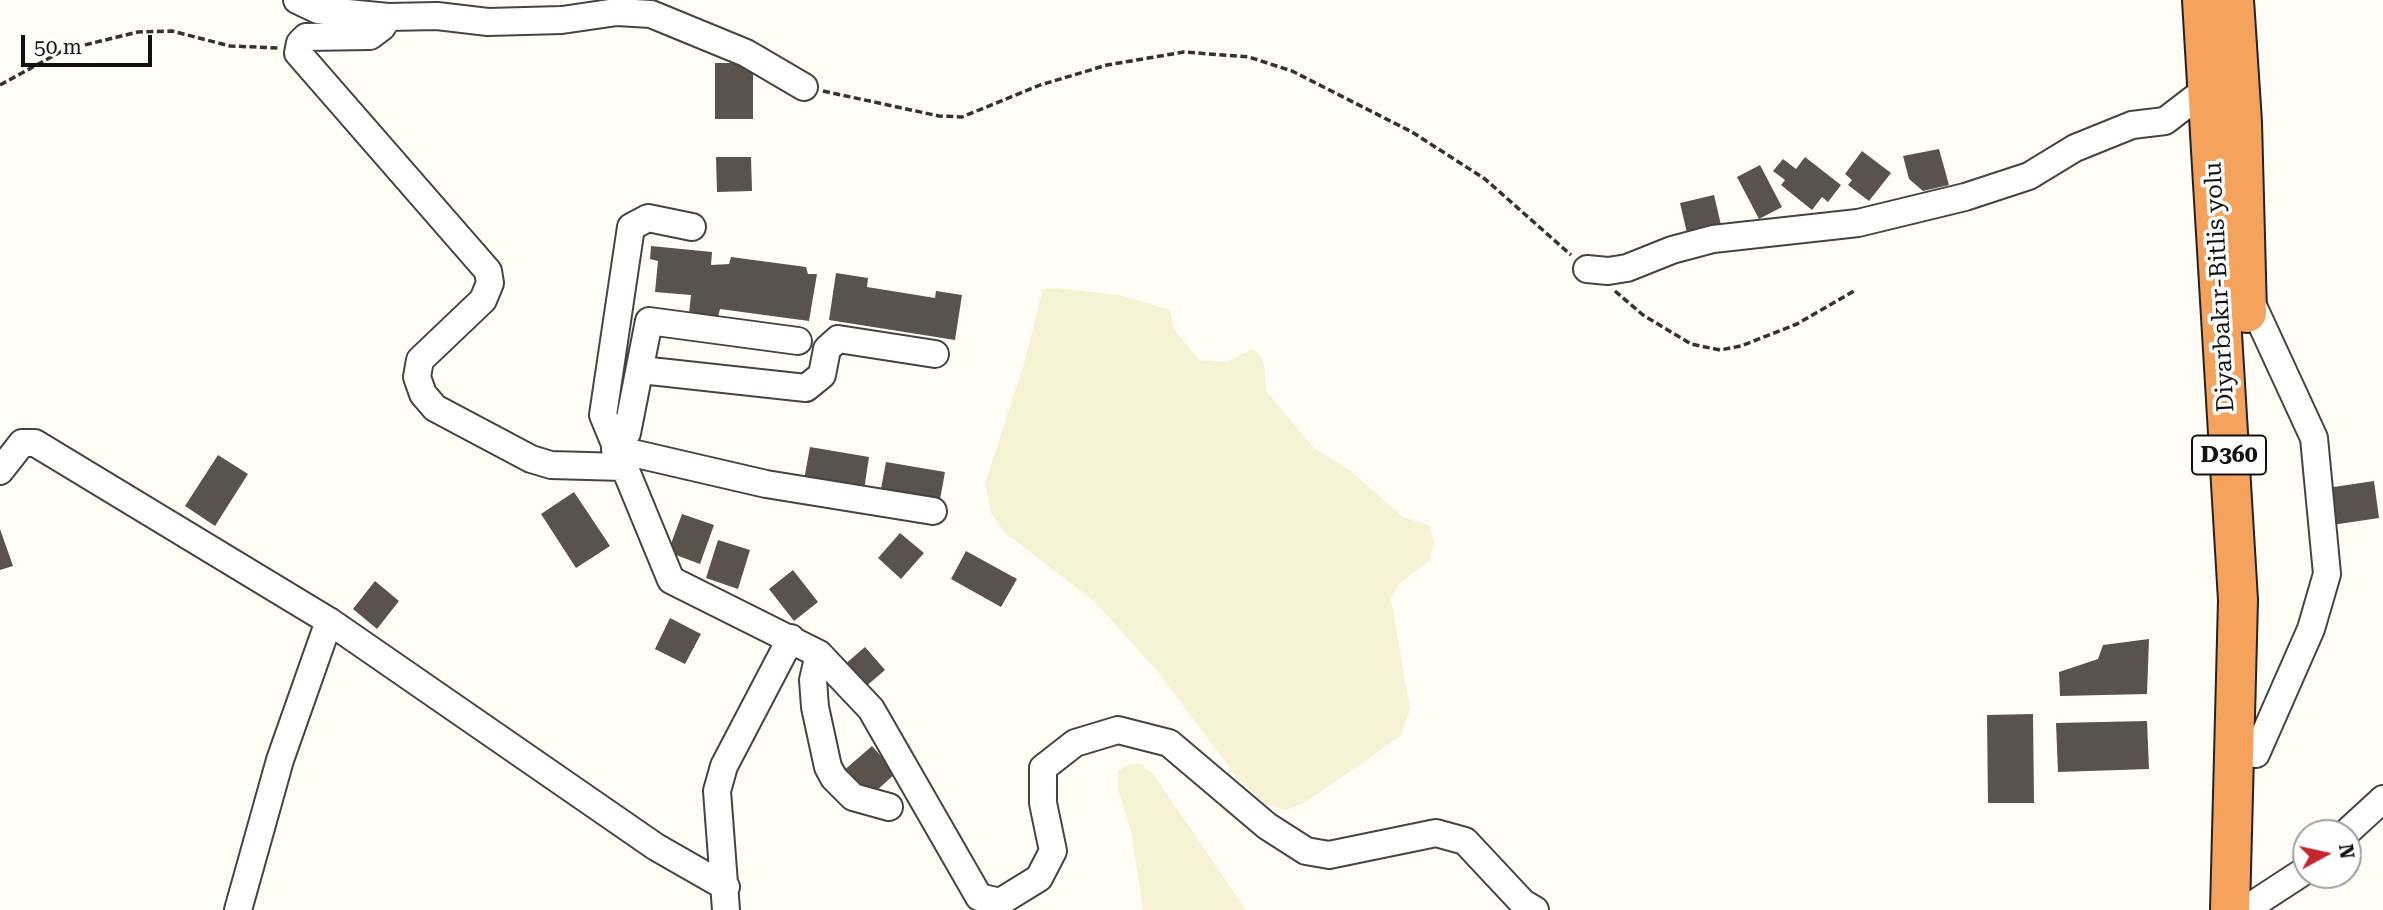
<!DOCTYPE html>
<meta charset="utf-8">
<style>
body{margin:0}
#map{position:relative;width:2383px;height:910px;overflow:hidden;background:#fffdf5;font-family:"Roboto Serif",serif}
canvas{display:block}
.north{position:absolute;left:2292px;top:819px;width:70px;height:70px;box-sizing:border-box;background:#fff;border:2px solid #a0a0a0;border-radius:50%;rotate:82deg;font-size:19px;font-weight:700;line-height:28px;text-align:center;color:#111}
.north::after{content:'';display:block;margin:auto;width:24px;height:32px;background:#c4262e;clip-path:polygon(50% 0,100% 100%,50% 72%,0 100%)}
.scale{position:absolute;left:21px;top:35px;width:131px;height:32px;box-sizing:border-box;border:4px solid #111;border-top:0;padding-left:9px;font-size:21px;line-height:24px;white-space:nowrap;color:#111;-webkit-text-stroke:5px #fff;paint-order:stroke}
</style>
<div id="map">
<canvas width="2383" height="910"></canvas>
<div class="north">N</div>
<div class="scale">50 m</div>
</div>
<script>
const g = document.querySelector('canvas').getContext('2d');
g.lineJoin = 'round';
function fill(path, color) {
  g.fillStyle = color;
  g.fill(path, 'evenodd');
}
function toPath(rows) {
  const path = new Path2D();
  for (const r of rows) {
    path.moveTo(r[0], r[1]);
    for (let i = 2; i < r.length; i += 2) path.lineTo(r[i], r[i + 1]);
  }
  return path;
}
function trace(path, color, width, dash) {
  g.strokeStyle = color;
  g.lineWidth = width;
  g.lineCap = dash ? 'butt' : 'round';
  g.setLineDash(dash || []);
  g.stroke(path);
}
function label(font, color, halo, rows, align = 'center') {
  g.font = font + ' "Roboto Serif",serif';
  g.lineWidth = 7;
  g.setLineDash([]);
  g.textBaseline = 'middle';
  g.strokeStyle = halo;
  g.fillStyle = color;
  for (const [text, x, y, turn = 0] of rows) {
    g.save();
    g.translate(x, y);
    g.rotate((+turn || 0) * Math.PI / 180);
    g.textAlign = isNaN(turn) ? turn : align;
    if (halo) g.strokeText(text, 0, 0);
    g.fillText(text, 0, 0);
    g.restore();
  }
}
fill(toPath([
 [1058,288,1124,296,1170,310,1174,329,1199,360,1227,362,1252,349,1260,355,1264,365,1266,391,1313,447,1352,472,1403,517,1429,525,1434,543,1429,561,1400,583,1391,599,1410,709,1401,736,1306,802,1286,810,1265,804,1236,776,1157,671,1095,602,1004,532,991,513,985,483,1023,367,1043,289],
 [1140,763,1154,775,1246,910,1143,910,1131,832,1118,789,1118,771,1127,765]
]), '#f6f3d4');
fill(toPath([
 [715,63,753,63,753,119,715,119],
 [1939,149,1949,185,1923,191,1909,179,1903,156],
 [1862,151,1891,173,1869,201,1848,185,1852,180,1845,174],
 [716,157,751,157,752,191,717,192],
 [1805,157,1841,185,1828,202,1822,197,1812,210,1781,185,1785,180,1773,171,1783,159,1796,169],
 [1760,165,1782,207,1759,219,1737,177],
 [1714,195,1721,225,1687,233,1680,203],
 [651,246,712,252,711,265,729,264,731,257,806,267,808,274,817,274,809,321,720,309,718,317,689,314,691,295,655,292,658,261,650,259],
 [836,273,868,278,867,287,935,298,936,291,962,295,955,340,829,320],
 [810,447,869,457,864,490,804,480],
 [218,455,248,474,215,526,185,506],
 [886,462,945,472,939,505,880,494],
 [2374,481,2379,518,2332,525,2327,488],
 [574,492,610,546,576,568,541,514],
 [682,514,714,525,700,564,668,552],
 [0,529,13,566,0,570],
 [900,533,924,553,901,579,878,558],
 [718,540,750,550,738,589,706,578],
 [966,551,1017,579,1001,607,951,579],
 [793,570,818,602,794,621,769,589],
 [375,581,399,601,377,629,353,609],
 [670,618,701,634,685,664,655,649],
 [2149,639,2147,694,2060,696,2059,672,2098,659,2103,645],
 [865,647,885,670,864,688,844,665],
 [2033,714,2034,803,1988,803,1987,715],
 [2147,721,2149,769,2058,772,2056,723],
 [872,746,896,773,866,800,842,772]
]), '#5a524d');
const minor = toPath([
 [297,0,318,10,388,17,437,16,488,22,562,20,617,12,651,14,746,53,804,87],
 [388,17,382,27,370,36,306,37,300,43,298,53,488,271,490,283,483,300,420,360,417,377,423,394,435,408,531,459,551,465,623,467],
 [692,227,648,218,631,227,603,415,671,580,819,654,871,709,979,897,1000,902,1039,878,1053,851,1043,803,1043,768,1075,743,1118,730,1169,743,1267,826,1306,851,1329,855,1436,833,1465,841,1523,903,1535,910],
 [1587,269,1608,271,1627,268,1672,250,1713,239,1858,223,1965,197,2029,176,2075,148,2132,125,2165,121,2208,88],
 [2248,295,2314,438,2327,574,2311,629,2256,754],
 [641,370,806,388,822,375,827,349,838,339,935,354],
 [615,449,766,484,933,511],
 [615,449,627,433,649,321,798,341],
 [0,471,22,443,35,443,329,621,656,847,726,887],
 [819,654,813,680,815,707,828,767,834,778,853,797,889,807],
 [2346,833,2383,799],
 [2257,902,2306,870],
 [238,910,280,760,329,621],
 [726,910,717,791,724,766,791,638]
]);
const highway = toPath([
 [2202,0,2238,600,2230,910],
 [2234,0,2242,122,2247,313]
]);
trace(minor, '#444', 30);
trace(highway, '#222', 42);
trace(toPath([
 [0,85,64,50,138,32,172,31,230,46,279,48],
 [823,91,939,116,962,117,1040,85,1107,65,1184,52,1249,57,1292,71,1412,132,1485,179,1571,255],
 [1615,291,1643,315,1691,344,1720,350,1741,346,1797,324,1854,291]
]), '#333', 3.5, [7, 3.5]);
trace(minor, '#fff', 26);
trace(highway, '#f5a25d', 38);
for (const [x, y, w] of [
 [2229,455,74]
]) {
  const box = new Path2D();
  box.roundRect(x - w / 2, y - 19.5, w, 39, 5);
  g.fillStyle = '#fff';
  g.fill(box);
  trace(box, '#111', 2);
}
label('bold 23px', '#111', null, [
 ["D360",2229,455]
]);
label('24px', '#111', '#fff', [
 ["Diyarbakır-Bitlis yolu",2220,287,-93]
]);
</script>
